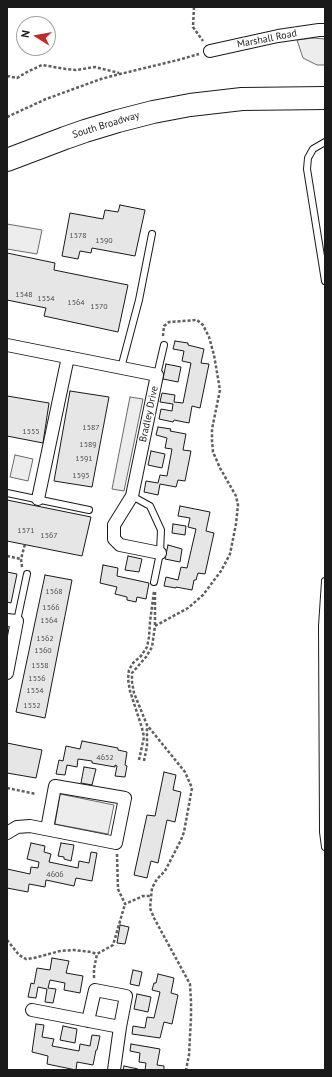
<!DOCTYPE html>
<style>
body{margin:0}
#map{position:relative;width:332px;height:1077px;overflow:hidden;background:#fff;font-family:"PT Sans",sans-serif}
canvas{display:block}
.frame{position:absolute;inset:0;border:8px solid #1a1a1a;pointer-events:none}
.north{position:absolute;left:16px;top:16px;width:40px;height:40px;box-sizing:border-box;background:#fff;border:1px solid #a3a3a3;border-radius:50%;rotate:281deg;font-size:11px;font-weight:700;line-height:16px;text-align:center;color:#1a1a1a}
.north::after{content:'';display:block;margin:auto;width:14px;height:18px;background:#c62828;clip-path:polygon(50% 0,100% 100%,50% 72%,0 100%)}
</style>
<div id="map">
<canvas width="332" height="1077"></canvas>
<div class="frame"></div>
<div class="north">N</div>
</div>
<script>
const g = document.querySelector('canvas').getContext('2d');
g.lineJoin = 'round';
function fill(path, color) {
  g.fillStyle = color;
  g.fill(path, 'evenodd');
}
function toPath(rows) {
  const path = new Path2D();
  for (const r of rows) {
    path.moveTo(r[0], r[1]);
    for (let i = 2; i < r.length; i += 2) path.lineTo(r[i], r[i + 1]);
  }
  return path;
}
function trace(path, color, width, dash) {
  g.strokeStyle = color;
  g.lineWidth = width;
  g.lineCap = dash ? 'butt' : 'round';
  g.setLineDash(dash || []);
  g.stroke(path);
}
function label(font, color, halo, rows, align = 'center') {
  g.font = font + ' "PT Sans",sans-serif';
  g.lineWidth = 3;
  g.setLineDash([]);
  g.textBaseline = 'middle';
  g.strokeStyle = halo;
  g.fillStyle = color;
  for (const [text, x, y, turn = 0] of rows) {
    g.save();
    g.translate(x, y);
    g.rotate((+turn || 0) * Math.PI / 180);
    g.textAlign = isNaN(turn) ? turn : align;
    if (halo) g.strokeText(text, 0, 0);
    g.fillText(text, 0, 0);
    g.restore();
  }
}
const built = toPath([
 [313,38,325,39,325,65,317,65,303,58,297,40,313,38],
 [7,224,42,230,37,254,7,249,7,224],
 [130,397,143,399,124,491,112,489,130,397],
 [15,455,33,459,28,481,10,477,15,455],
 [60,794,114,805,108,834,55,824,60,794]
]);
fill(built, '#ededed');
trace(built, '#6a6a6a', 1);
const building = toPath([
 [120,205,145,210,135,256,92,248,91,253,80,251,78,259,62,256,70,213,103,219,105,210,118,212,120,205],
 [7,253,55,263,54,270,128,285,118,332,44,316,46,308,7,300,7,253],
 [175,341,188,343,188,345,204,349,201,363,209,364,200,408,192,406,189,423,174,420,173,422,159,419,161,409,172,411,173,404,160,402,162,393,175,395,174,402,183,403,191,363,182,361,184,351,173,349,175,341],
 [166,364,181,367,178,382,163,379,166,364],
 [70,391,109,397,92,487,54,481,70,391],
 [7,396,49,403,43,443,7,436,7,396],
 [158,427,171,429,170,431,186,434,183,450,191,451,185,481,178,480,176,487,160,484,158,495,144,492,146,481,158,483,160,475,167,476,172,449,165,448,167,438,156,435,158,427],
 [151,451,165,454,162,468,148,465,151,451],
 [7,500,91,517,82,556,7,541,7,500],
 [180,506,210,512,206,531,214,533,205,574,198,573,196,580,194,580,192,590,176,587,176,588,164,586,166,577,178,580,181,567,187,568,196,529,188,527,190,518,178,516,180,506],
 [173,524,186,526,185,535,172,533,173,524],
 [168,545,182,549,180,562,165,559,168,545],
 [128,556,142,559,139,572,125,570,128,556],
 [103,565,118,568,117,576,149,583,146,599,137,597,136,602,127,600,127,597,115,594,117,587,100,583,103,565],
 [7,572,17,574,11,603,7,602,7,572],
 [45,575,72,580,45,718,16,712,45,575],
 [82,741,118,748,118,750,127,752,125,765,127,766,125,777,115,776,117,766,115,765,115,767,92,763,92,761,78,759,77,767,67,765,65,775,56,774,59,760,63,761,66,746,80,749,82,741],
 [7,743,42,750,36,778,7,773,7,743],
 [84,767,96,769,92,785,81,783,84,767],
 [164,772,176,775,173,790,181,792,175,822,167,820,158,863,151,861,147,878,134,875,147,815,155,816,164,772],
 [31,843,45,846,44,852,51,854,49,862,78,868,79,861,89,863,91,852,97,853,92,881,76,878,74,886,46,880,45,887,29,884,28,892,7,888,7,869,30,874,31,867,38,868,39,862,27,859,31,843],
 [61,843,74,845,71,861,64,859,64,857,58,856,61,843],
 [120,925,129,927,125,944,117,943,120,925],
 [52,958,69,961,66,973,83,976,80,993,64,990,65,983,50,980,48,988,56,989,53,1003,45,1002,47,989,38,987,36,998,28,997,31,983,34,984,37,968,50,970,52,958],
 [133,970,142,972,139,986,130,984,133,970],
 [158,974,174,978,171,993,178,995,172,1024,164,1022,160,1038,132,1034,133,1026,145,1028,147,1017,154,1018,160,992,152,990,154,983,156,983,158,974],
 [137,994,151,997,148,1012,134,1009,137,994],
 [36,1024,44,1025,42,1037,54,1039,52,1046,79,1051,80,1044,90,1046,92,1035,100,1036,97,1050,96,1050,93,1065,77,1062,76,1070,47,1064,48,1056,32,1052,36,1024],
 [63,1026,77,1029,75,1043,60,1040,63,1026],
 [131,1044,160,1049,157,1065,164,1066,164,1070,145,1070,146,1063,139,1062,140,1053,130,1051,131,1044],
 [124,1066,138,1069,138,1070,123,1070,124,1066]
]);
fill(building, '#e6e6e6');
trace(building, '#1a1a1a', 1);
const lane = toPath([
 [325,142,313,149,308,158,307,169,325,281],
 [121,368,139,300,152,234],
 [157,375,164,345],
 [7,493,89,510],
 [132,496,150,506,161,530,160,553,154,582],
 [325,581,322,626,323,832,325,847],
 [17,621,27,574]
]);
const street = toPath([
 [210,51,278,36,319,30,325,30],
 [7,345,157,375,132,496,114,525,114,539,120,545,160,553],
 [38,499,68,357],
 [7,620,17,621,7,673],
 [7,833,17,827,30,826,116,843,125,798,55,786,47,829],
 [32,1010,120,1027],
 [88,1021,95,990,126,996,120,1027,114,1070]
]);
const highway = toPath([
 [7,160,65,138,85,131,118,121,153,112,190,105,242,99,325,98]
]);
trace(lane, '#1a1a1a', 8);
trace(street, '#1a1a1a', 14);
trace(highway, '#1a1a1a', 24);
trace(toPath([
 [194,7,193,27,203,41],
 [7,76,17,78,27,72,42,65,66,69,76,70,95,67,119,73],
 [7,117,46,99,101,79,120,74,178,60,199,54],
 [163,336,164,326,169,322,197,320,203,325,209,337,214,355,220,390,212,429,212,441,213,452,220,468,236,496,238,505,236,524,230,554,221,571,203,595,188,608,155,626,152,647,146,657,132,673,132,682,134,693,147,725,185,772,192,788,184,832,181,840,165,871,157,879,152,888,150,908,154,918,190,984,191,1002,191,1018,189,1055,186,1070],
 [7,556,21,559],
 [22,567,21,559,25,544],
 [155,625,155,590],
 [139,760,144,737,142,728,130,691,128,679,129,670,133,663,141,656,147,647,149,637,150,622,154,591],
 [144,761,147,746,147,726],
 [7,788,36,794],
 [117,854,118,889,125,904,143,896,151,896],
 [7,940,19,955,26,959,34,958,60,951,74,950,91,952,97,954],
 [94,978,94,969,97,954,113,945,125,904]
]), '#5f5f5f', 2.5, [3, 2]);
trace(lane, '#fff', 6);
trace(street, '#fff', 12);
trace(highway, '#fff', 22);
label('8px', '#4d4d4d', null, [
 ["1578",78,236],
 ["1590",104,241],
 ["1548",24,295],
 ["1554",46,299],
 ["1564",76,303],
 ["1570",99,307],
 ["1587",91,428],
 ["1555",31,432],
 ["1589",88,445],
 ["1591",84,459],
 ["1595",81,476],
 ["1571",26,531],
 ["1567",49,536],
 ["1568",54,592],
 ["1566",51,608],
 ["1564",49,621],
 ["1562",45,639],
 ["1560",43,651],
 ["1558",40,666],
 ["1556",37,679],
 ["1554",35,691],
 ["1552",32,706],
 ["4652",105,758],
 ["4606",55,875]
]);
label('10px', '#1a1a1a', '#fff', [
 ["Marshall Road",267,39,-11],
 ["South Broadway",106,125,-17],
 ["Bradley Drive",149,414,-78]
]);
</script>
